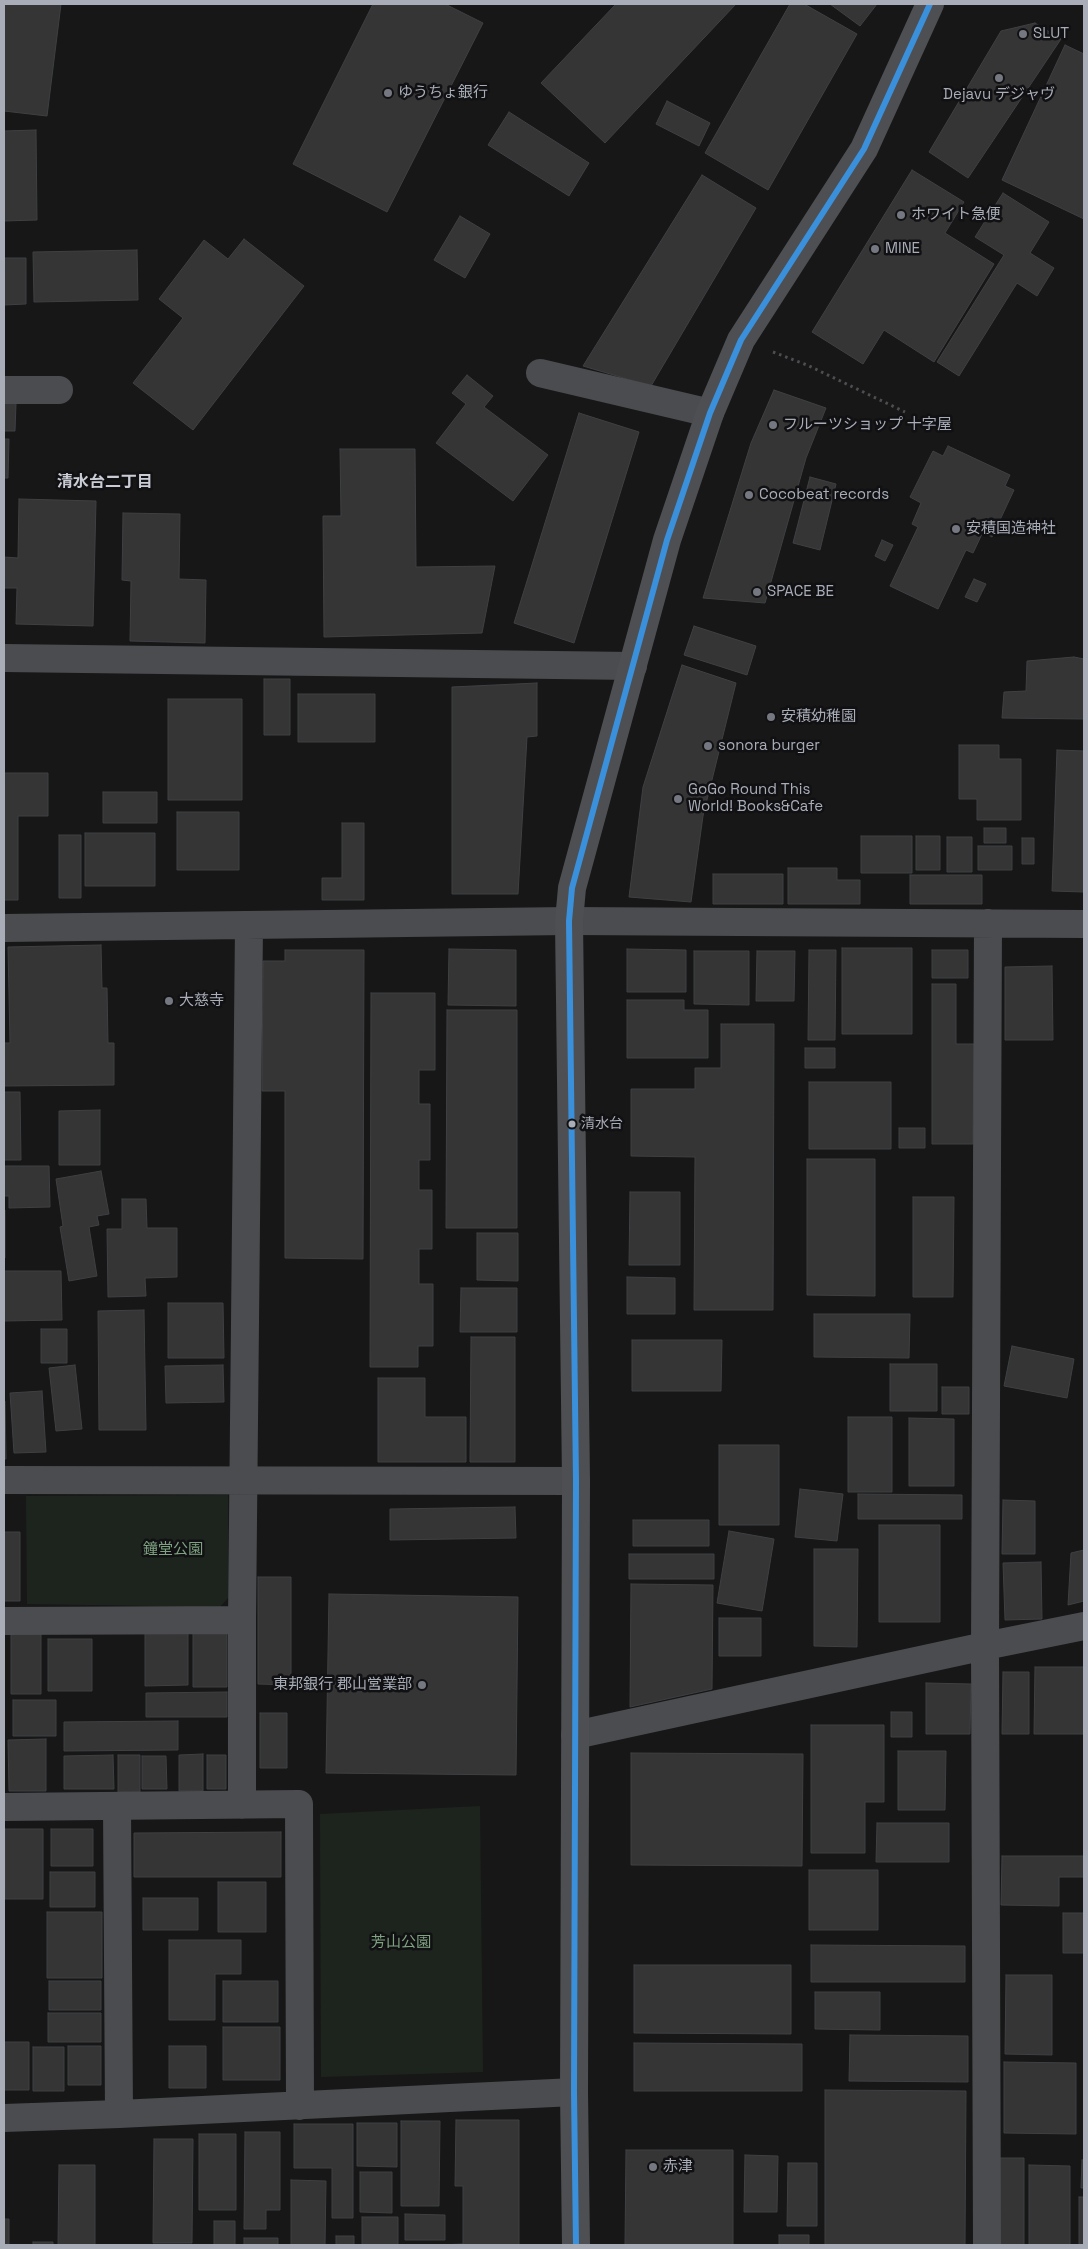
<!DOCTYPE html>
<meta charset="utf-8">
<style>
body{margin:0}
#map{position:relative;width:1088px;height:2249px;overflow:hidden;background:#171717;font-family:"Space Grotesk",sans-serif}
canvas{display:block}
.frame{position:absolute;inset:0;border:5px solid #a8adb8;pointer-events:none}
</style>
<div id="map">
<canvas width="1088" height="2249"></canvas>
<div class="frame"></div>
</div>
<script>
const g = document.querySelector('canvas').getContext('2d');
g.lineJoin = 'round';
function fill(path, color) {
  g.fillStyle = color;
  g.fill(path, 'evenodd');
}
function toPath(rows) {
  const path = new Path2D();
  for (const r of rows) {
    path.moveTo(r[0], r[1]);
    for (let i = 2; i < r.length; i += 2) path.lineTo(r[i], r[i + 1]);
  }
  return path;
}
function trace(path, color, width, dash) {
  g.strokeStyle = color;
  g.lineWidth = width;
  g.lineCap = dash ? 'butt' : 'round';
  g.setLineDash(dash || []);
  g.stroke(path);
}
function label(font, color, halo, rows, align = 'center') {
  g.font = font + ' "Space Grotesk","Noto Sans JP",sans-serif';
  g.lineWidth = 5;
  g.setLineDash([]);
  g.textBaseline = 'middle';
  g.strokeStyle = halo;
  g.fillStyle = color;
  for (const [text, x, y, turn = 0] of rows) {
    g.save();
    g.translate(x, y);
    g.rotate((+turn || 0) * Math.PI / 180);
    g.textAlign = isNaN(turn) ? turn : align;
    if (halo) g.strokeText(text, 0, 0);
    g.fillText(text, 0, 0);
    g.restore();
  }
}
fill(toPath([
 [228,1495,229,1597,220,1607,27,1604,26,1496],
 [480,1806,483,2072,321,2077,320,1814]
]), '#1d241e');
const building = toPath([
 [4,4,61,4,47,116,4,111,4,4],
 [373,4,445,4,483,23,387,212,293,164,373,4],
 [616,4,736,4,605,143,541,83,616,4],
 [790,4,804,4,857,34,768,190,705,153,790,4],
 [830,4,877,4,860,26,830,4],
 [1035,23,1061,39,968,178,929,152,1001,31,1035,23],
 [1065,45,1084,54,1084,219,1002,180,1065,45],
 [667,101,710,123,699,146,656,124,667,101],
 [509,112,589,163,569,196,488,145,509,112],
 [36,130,37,220,4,221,4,131,36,130],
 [912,170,964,202,945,233,994,264,934,362,884,330,863,364,812,332,912,170],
 [702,175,756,208,651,386,583,366,702,175],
 [1003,193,1049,222,1030,253,1054,268,1037,296,1017,283,959,376,937,362,1004,255,975,237,1003,193],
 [460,216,490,234,465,278,434,260,460,216],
 [244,239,304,286,193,430,133,383,183,318,159,299,204,240,228,259,244,239],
 [137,250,138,300,34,302,33,252,137,250],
 [4,258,26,258,26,304,4,305,4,258],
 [467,375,493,396,484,407,548,455,513,501,436,443,466,404,452,393,467,375],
 [774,390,826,408,806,458,765,603,703,598,751,443,774,390],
 [4,402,16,403,15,431,4,431,4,402],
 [579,413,639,432,574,643,514,623,579,413],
 [4,439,9,439,8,478,4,478,4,439],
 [948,446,1010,475,1005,486,1014,490,992,537,983,532,973,553,966,550,938,609,890,586,918,527,912,524,921,503,910,497,933,451,943,456,948,446],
 [340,449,415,449,416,567,495,566,482,633,324,637,323,516,341,516,340,449],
 [810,477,836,484,820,550,793,543,810,477],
 [19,499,96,501,93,626,16,624,17,588,4,588,4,557,18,558,19,499],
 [123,513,180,514,179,579,206,580,205,643,130,641,131,581,122,580,123,513],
 [882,540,893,545,885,561,875,556,882,540],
 [974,579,986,584,977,602,965,597,974,579],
 [694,626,756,646,747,675,684,655,694,626],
 [1074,657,1084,659,1084,719,1002,718,1004,692,1026,691,1027,661,1074,657],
 [682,665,736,683,703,816,691,902,629,897,643,787,682,665],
 [264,679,290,679,290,735,264,735,264,679],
 [537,683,537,736,527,737,518,894,452,894,452,687,537,683],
 [298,694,375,694,375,742,298,742,298,694],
 [168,699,242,699,242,800,168,800,168,699],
 [959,745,999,745,999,759,1021,759,1021,820,977,820,977,799,959,799,959,745],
 [1057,750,1084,751,1084,892,1052,891,1057,750],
 [4,773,48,773,48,816,18,816,18,900,4,900,4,773],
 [103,792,157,792,157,823,103,823,103,792],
 [177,812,239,812,239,870,177,870,177,812],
 [342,823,364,823,364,900,322,900,322,878,342,878,342,823],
 [984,828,1006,828,1006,843,984,843,984,828],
 [85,833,155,833,155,886,85,886,85,833],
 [59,835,81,835,81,898,59,898,59,835],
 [861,836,912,836,912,873,861,873,861,836],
 [916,836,940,836,940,870,916,870,916,836],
 [947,837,972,837,972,872,947,872,947,837],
 [1022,838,1034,838,1034,864,1022,864,1022,838],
 [978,846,1012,846,1012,870,978,870,978,846],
 [788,868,837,868,837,880,860,880,860,904,788,904,788,868],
 [713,874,783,874,783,904,713,904,713,874],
 [910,875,982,875,982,904,910,904,910,875],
 [101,945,102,988,107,988,108,1043,114,1043,114,1085,4,1086,4,1043,10,1043,8,947,101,945],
 [842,948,912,948,912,1034,842,1034,842,948],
 [449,949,516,950,516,1006,448,1005,449,949],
 [627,949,686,950,686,992,627,992,627,949],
 [285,950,364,950,363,1259,285,1258,285,1091,262,1091,263,961,285,961,285,950],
 [809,950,836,950,835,1040,808,1040,809,950],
 [932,950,968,950,968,978,932,978,932,950],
 [694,951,749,951,749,1005,694,1004,694,951],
 [757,951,795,951,794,1001,756,1001,757,951],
 [1052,966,1053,1040,1005,1040,1005,967,1052,966],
 [932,984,956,984,956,1044,974,1044,973,1144,932,1144,932,984],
 [371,993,435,993,435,1070,419,1070,419,1104,430,1104,430,1160,419,1160,419,1190,432,1190,432,1249,419,1249,419,1284,433,1284,433,1346,418,1346,418,1367,370,1367,371,993],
 [627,1000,684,1000,684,1010,708,1010,708,1058,627,1058,627,1000],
 [447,1010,517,1010,517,1228,446,1228,447,1010],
 [721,1024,774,1024,773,1310,694,1310,695,1157,631,1156,631,1089,695,1089,695,1068,721,1068,721,1024],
 [805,1048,835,1048,835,1068,805,1068,805,1048],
 [809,1082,891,1082,891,1149,809,1149,809,1082],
 [4,1092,20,1092,21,1160,4,1160,4,1092],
 [100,1110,100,1165,59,1165,59,1111,100,1110],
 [899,1128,925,1128,925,1148,899,1148,899,1128],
 [807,1159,875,1159,875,1296,807,1295,807,1159],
 [4,1166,49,1166,50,1207,9,1208,9,1196,4,1196,4,1166],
 [101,1171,109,1214,97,1216,99,1225,89,1227,97,1276,69,1281,60,1227,63,1226,56,1179,101,1171],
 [630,1192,680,1192,680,1265,629,1265,630,1192],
 [913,1197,954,1197,953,1297,913,1297,913,1197],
 [122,1199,146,1199,147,1228,177,1228,177,1277,145,1278,146,1296,108,1297,107,1229,122,1229,122,1199],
 [4,1210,5,1210,5,1258,4,1258,4,1210],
 [477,1233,518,1233,518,1281,477,1280,477,1233],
 [4,1271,61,1271,62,1320,4,1321,4,1271],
 [627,1277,675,1278,675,1314,627,1314,627,1277],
 [461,1288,517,1288,517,1332,460,1332,461,1288],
 [168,1303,223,1303,224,1358,168,1358,168,1303],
 [144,1310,146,1430,99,1430,98,1311,144,1310],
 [814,1314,910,1314,909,1358,814,1357,814,1314],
 [41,1329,67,1329,67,1363,41,1363,41,1329],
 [471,1337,515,1337,515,1462,470,1462,471,1337],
 [632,1340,722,1340,721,1391,632,1391,632,1340],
 [1012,1346,1074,1359,1067,1398,1004,1386,1012,1346],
 [890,1364,937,1364,937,1411,890,1411,890,1364],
 [75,1365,82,1429,56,1431,49,1368,75,1365],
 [223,1365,224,1402,166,1403,165,1366,223,1365],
 [378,1378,425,1378,425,1417,466,1417,466,1462,378,1462,378,1378],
 [942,1387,969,1387,969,1414,942,1414,942,1387],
 [42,1391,46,1452,14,1453,10,1393,42,1391],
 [4,1401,5,1401,6,1459,4,1459,4,1401],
 [848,1417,892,1417,892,1492,848,1492,848,1417],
 [909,1418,954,1419,954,1486,909,1486,909,1418],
 [719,1445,779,1445,779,1525,719,1525,719,1445],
 [800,1489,843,1494,837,1541,795,1537,800,1489],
 [858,1494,962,1495,962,1519,858,1519,858,1494],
 [1003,1500,1035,1501,1035,1554,1002,1554,1003,1500],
 [515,1507,516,1538,390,1540,390,1509,515,1507],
 [633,1520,709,1520,709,1546,633,1546,633,1520],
 [879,1525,940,1525,940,1622,879,1622,879,1525],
 [729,1531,774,1539,762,1611,717,1603,729,1531],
 [4,1532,20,1532,20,1601,4,1601,4,1532],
 [814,1549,858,1549,857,1647,814,1646,814,1549],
 [1084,1550,1084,1601,1068,1605,1071,1553,1084,1550],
 [629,1554,714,1554,714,1579,629,1579,629,1554],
 [1041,1562,1042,1619,1005,1620,1003,1563,1041,1562],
 [258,1577,291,1577,291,1685,258,1684,258,1577],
 [631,1584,713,1585,712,1689,630,1707,631,1584],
 [329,1594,518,1597,516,1775,326,1773,329,1594],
 [719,1618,761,1618,761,1656,719,1656,719,1618],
 [145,1632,188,1632,188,1685,145,1686,145,1632],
 [193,1633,227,1633,227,1687,193,1687,193,1633],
 [11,1634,41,1634,41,1694,11,1694,11,1634],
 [48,1639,92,1639,92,1691,48,1691,48,1639],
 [1035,1667,1084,1667,1084,1734,1034,1734,1035,1667],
 [1003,1672,1029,1672,1029,1734,1002,1734,1003,1672],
 [926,1683,971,1684,970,1734,926,1734,926,1683],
 [227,1692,227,1717,146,1717,146,1693,227,1692],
 [13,1700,56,1700,56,1736,13,1736,13,1700],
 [891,1712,912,1712,912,1737,891,1737,891,1712],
 [260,1713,287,1713,287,1768,260,1768,260,1713],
 [178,1721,178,1750,64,1751,64,1722,178,1721],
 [811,1725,884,1725,884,1802,865,1802,865,1853,811,1853,811,1725],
 [46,1739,46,1791,9,1791,8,1740,46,1739],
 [898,1751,946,1751,945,1810,898,1810,898,1751],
 [631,1753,803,1754,802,1866,631,1865,631,1753],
 [203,1754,203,1791,179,1791,179,1755,203,1754],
 [113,1755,114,1789,64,1789,64,1756,113,1755],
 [118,1755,140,1755,140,1792,118,1792,118,1755],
 [207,1755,226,1755,226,1789,207,1789,207,1755],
 [142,1756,166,1756,167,1789,142,1789,142,1756],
 [877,1823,949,1823,949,1862,876,1862,877,1823],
 [5,1829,43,1829,43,1899,5,1899,5,1829],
 [51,1829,93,1829,93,1866,51,1866,51,1829],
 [281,1832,281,1877,134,1877,134,1833,281,1832],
 [1002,1856,1084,1856,1084,1877,1059,1877,1059,1906,1001,1905,1002,1856],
 [809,1870,878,1870,878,1930,809,1930,809,1870],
 [50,1872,95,1872,95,1907,50,1907,50,1872],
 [218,1882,266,1882,266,1932,218,1932,218,1882],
 [143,1898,198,1898,198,1930,143,1930,143,1898],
 [47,1912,102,1912,102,1978,47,1978,47,1912],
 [1063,1913,1084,1913,1084,1953,1063,1953,1063,1913],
 [169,1940,241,1940,241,1974,215,1974,215,2020,169,2020,169,1940],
 [811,1945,965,1946,965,1982,811,1982,811,1945],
 [634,1965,791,1965,791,2034,634,2033,634,1965],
 [1006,1975,1052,1975,1052,2055,1005,2054,1006,1975],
 [49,1981,101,1981,101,2010,49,2010,49,1981],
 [223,1981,278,1981,278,2022,223,2022,223,1981],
 [815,1992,880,1992,880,2030,815,2029,815,1992],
 [48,2013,101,2013,101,2042,48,2042,48,2013],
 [223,2027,280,2027,280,2080,223,2080,223,2027],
 [850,2035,968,2036,968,2082,849,2081,850,2035],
 [4,2042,29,2042,29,2090,4,2090,4,2042],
 [634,2043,802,2044,802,2091,634,2091,634,2043],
 [68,2046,101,2046,101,2085,68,2085,68,2046],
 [169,2046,206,2046,206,2088,169,2088,169,2046],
 [33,2047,64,2047,64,2091,33,2091,33,2047],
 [1004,2062,1076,2063,1076,2134,1004,2133,1004,2062],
 [825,2090,966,2091,965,2245,825,2245,825,2090],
 [456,2120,519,2120,519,2245,440,2245,463,2244,463,2186,455,2186,456,2120],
 [401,2121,440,2121,439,2206,401,2206,401,2121],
 [357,2123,397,2123,397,2167,357,2166,357,2123],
 [294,2124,353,2124,353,2218,332,2218,332,2168,294,2168,294,2124],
 [245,2132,280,2132,280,2210,266,2210,266,2229,244,2229,245,2132],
 [199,2134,236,2134,236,2210,199,2210,199,2134],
 [154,2139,193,2139,192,2243,153,2243,154,2139],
 [626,2150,733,2150,733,2245,625,2245,626,2150],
 [745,2155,778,2156,777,2212,744,2212,745,2155],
 [997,2158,1024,2158,1024,2245,996,2245,997,2158],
 [1082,2160,1084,2160,1084,2188,1081,2188,1082,2160],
 [788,2163,817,2163,817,2226,787,2226,788,2163],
 [59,2165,95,2165,95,2245,58,2245,59,2165],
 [1029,2165,1070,2166,1070,2245,1029,2245,1029,2165],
 [360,2172,392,2172,392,2213,360,2212,360,2172],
 [291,2180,326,2181,325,2245,291,2245,291,2180],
 [1079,2197,1084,2197,1084,2245,1079,2245,1079,2197],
 [405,2214,445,2215,445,2240,405,2240,405,2214],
 [362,2217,398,2217,398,2245,362,2245,362,2217],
 [4,2219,9,2219,9,2245,4,2245,4,2219],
 [214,2221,235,2221,235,2245,214,2245,214,2221],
 [779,2235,809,2235,809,2245,779,2245,779,2235],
 [336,2236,354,2236,354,2245,336,2245,336,2236],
 [244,2238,278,2238,278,2245,244,2245,244,2238],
 [33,2242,53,2242,53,2245,33,2245,33,2242]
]);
fill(building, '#353536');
trace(building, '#3f4043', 1);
trace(toPath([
 [773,352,807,365,905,412]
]), '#4d4e52', 3, [2.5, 4]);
trace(toPath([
 [540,373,710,413],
 [4,390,59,390],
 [4,658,633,666],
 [4,928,569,921,1084,924],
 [4,1480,576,1481],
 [4,1621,242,1620],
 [575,1735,985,1646,1084,1626],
 [242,1805,242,1620,249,925],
 [117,1806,119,2114],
 [4,1807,299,1804,300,2106],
 [4,2118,119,2114,574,2092],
 [987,2245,985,1646,988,923]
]), '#4b4c50', 28);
trace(toPath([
 [576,2245,574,2092,576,1481,569,921,572,888,667,540,710,413,741,340,864,149,930,4]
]), '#4d4f52', 28);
trace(toPath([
 [576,2245,574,2092,576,1481,569,921,572,888,667,540,710,413,741,340,864,149,930,4]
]), '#3a90db', 6);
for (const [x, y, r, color] of [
 [1023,34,5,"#757880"],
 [999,78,5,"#757880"],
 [388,93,5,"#757880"],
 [901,215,5,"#757880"],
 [875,249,5,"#757880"],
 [773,425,5,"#757880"],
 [749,495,5,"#757880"],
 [956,529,5,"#757880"],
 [757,592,5,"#757880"],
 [771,717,5,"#757880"],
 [708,746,5,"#757880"],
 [678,799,5,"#757880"],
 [169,1001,5,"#757880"],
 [572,1124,4.5,"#a8adb8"],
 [422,1685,5,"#757880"],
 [653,2167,5,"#757880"]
]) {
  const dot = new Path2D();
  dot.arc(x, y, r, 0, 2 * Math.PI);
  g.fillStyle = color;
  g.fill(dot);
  trace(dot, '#111113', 2);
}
label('14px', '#a8adb8', '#111113', [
 ["清水台",581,1124]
], 'left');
label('15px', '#a8adb8', '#111113', [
 ["SLUT",1033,34],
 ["ゆうちょ銀行",398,93],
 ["Dejavu デジャヴ",999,95,"center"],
 ["ホワイト急便",911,215],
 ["MINE",885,249],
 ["フルーツショップ 十字屋",783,425],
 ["Cocobeat records",759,495],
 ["安積国造神社",966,529],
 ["SPACE BE",767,592],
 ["安積幼稚園",781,717],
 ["sonora burger",718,746],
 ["GoGo Round This",688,790],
 ["World! Books&Cafe",688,807],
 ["大慈寺",179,1001],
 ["東邦銀行 郡山営業部",412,1685,"right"],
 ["赤津",663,2167]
], 'left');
label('15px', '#7fa381', '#111113', [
 ["鐘堂公園",173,1550],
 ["芳山公園",401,1943]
]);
label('bold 16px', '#c9ccd4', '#111113', [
 ["清水台二丁目",105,483]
]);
</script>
